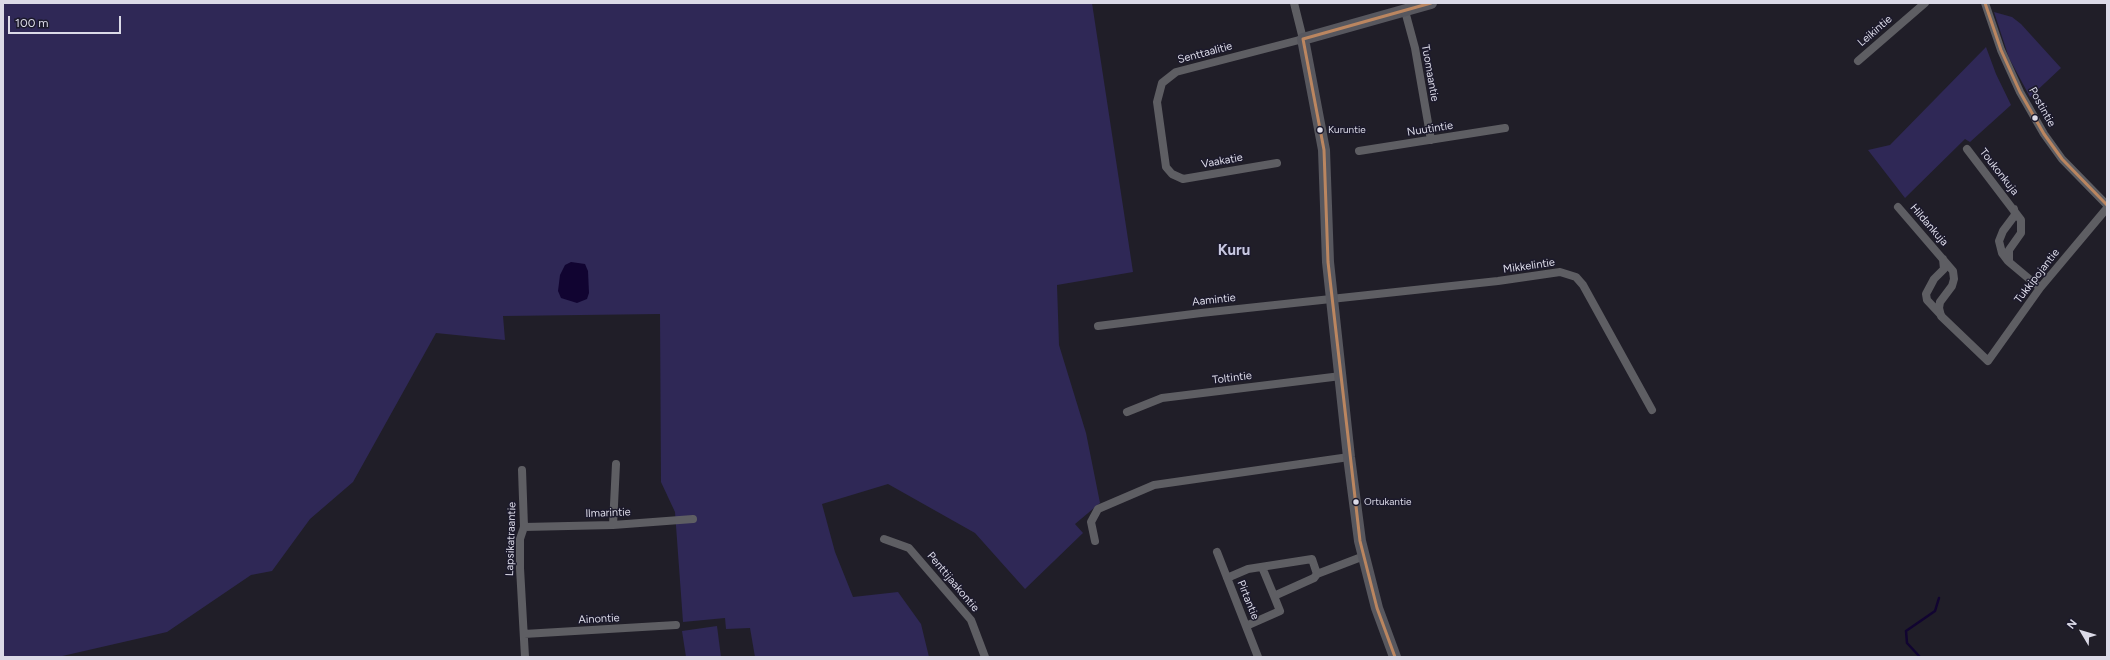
<!DOCTYPE html>
<style>
body{margin:0}
#map{position:relative;width:2110px;height:660px;overflow:hidden;background:#201e28;font-family:Figtree,sans-serif}
canvas{display:block}
.frame{position:absolute;inset:0;border:4px solid #dbdae7;pointer-events:none}
.north{position:absolute;left:2062px;top:612px;width:40px;height:40px;-webkit-text-stroke:3px #1c1a2c;paint-order:stroke;rotate:308deg;font-size:11px;font-weight:700;line-height:16px;text-align:center;color:#dbdae7}
.north::after{content:'';display:block;margin:auto;width:14px;height:18px;background:#dbdae7;clip-path:polygon(50% 0,100% 100%,50% 72%,0 100%)}
.scale{position:absolute;left:8px;top:16px;width:113px;height:18px;box-sizing:border-box;border:2px solid #dbdae7;border-top:0;padding-left:5px;font-size:12px;line-height:14px;white-space:nowrap;color:#dbdae7;-webkit-text-stroke:3px #1c1a2c;paint-order:stroke}
</style>
<div id="map">
<canvas width="2110" height="660"></canvas>
<div class="frame"></div>
<div class="north">N</div>
<div class="scale">100 m</div>
</div>
<script>
const g = document.querySelector('canvas').getContext('2d');
g.lineJoin = 'round';
function fill(path, color) {
  g.fillStyle = color;
  g.fill(path, 'evenodd');
}
function toPath(rows) {
  const path = new Path2D();
  for (const r of rows) {
    path.moveTo(r[0], r[1]);
    for (let i = 2; i < r.length; i += 2) path.lineTo(r[i], r[i + 1]);
  }
  return path;
}
function trace(path, color, width, dash) {
  g.strokeStyle = color;
  g.lineWidth = width;
  g.lineCap = dash ? 'butt' : 'round';
  g.setLineDash(dash || []);
  g.stroke(path);
}
function label(font, color, halo, rows, align = 'center') {
  g.font = font + ' Figtree,sans-serif';
  g.lineWidth = 3;
  g.setLineDash([]);
  g.textBaseline = 'middle';
  g.strokeStyle = halo;
  g.fillStyle = color;
  for (const [text, x, y, turn = 0] of rows) {
    g.save();
    g.translate(x, y);
    g.rotate((+turn || 0) * Math.PI / 180);
    g.textAlign = isNaN(turn) ? turn : align;
    if (halo) g.strokeText(text, 0, 0);
    g.fillText(text, 0, 0);
    g.restore();
  }
}
fill(toPath([
 [3,3,1092,3,1133,272,1057,285,1059,345,1086,433,1100,503,1075,524,1083,533,1025,589,975,533,888,484,822,504,835,552,853,597,898,592,921,624,929,657,755,657,750,628,726,629,725,618,683,622,675,512,661,482,660,314,503,316,505,340,436,333,353,482,310,519,272,571,251,575,167,632,58,657,3,657],
 [1994,12,2012,17,2021,24,2061,68,2030,97,2009,58],
 [1986,47,1996,74,2011,105,1970,142,1965,139,1905,198,1868,150,1890,145],
 [717,626,721,657,686,657,682,631]
]), '#2f2856');
fill(toPath([
 [571,262,585,264,588,271,589,293,587,299,577,303,561,298,558,291,560,275,565,265]
]), '#110431');
trace(toPath([
 [1920,657,1907,643,1906,631,1935,611,1939,598]
]), '#110431', 2.5);
trace(toPath([
 [1985,3,2001,50,2020,92,2044,134,2062,159,2107,205],
 [1405,11,1415,48,1431,140],
 [1858,61,1925,3],
 [1967,149,2021,220,2021,233,2009,250,2009,262,2040,288],
 [1359,151,1505,128],
 [1277,163,1183,179,1172,174,1166,167,1157,102,1162,83,1176,72,1303,39,1294,3],
 [1898,207,1953,271,1954,279,1952,286,1940,302,1939,308,1941,316,1988,361,2040,288,2107,208],
 [2008,261,2002,253,1999,241,2003,231,2015,215,2014,209],
 [1941,315,1927,300,1926,294,1934,279,1944,269,1943,259],
 [1098,326,1201,313,1498,281,1560,272,1576,277,1583,285,1652,410],
 [1127,412,1162,398,1341,376],
 [522,470,524,527,520,539,520,568,525,657],
 [613,525,616,464],
 [524,527,613,525,693,519],
 [884,539,909,548,971,620,985,657],
 [1095,541,1091,522,1098,509,1154,485,1349,457],
 [1217,552,1258,657],
 [1262,567,1274,596],
 [1227,578,1248,569,1312,559,1317,574],
 [1246,626,1280,611,1274,596,1314,578,1317,574,1364,556],
 [524,634,676,625]
]), '#5e5e63', 8);
trace(toPath([
 [1395,657,1377,608,1360,541,1349,457,1328,262,1324,150,1303,39,1431,3]
]), '#57575e', 12);
trace(toPath([
 [1985,3,2001,50,2020,92,2044,134,2062,159,2107,205],
 [1395,657,1377,608,1360,541,1328,262,1324,150,1303,39,1431,3]
]), '#bb8660', 3);
for (const [x, y, r, color] of [
 [2035,118,3.5,"#dbdae7"],
 [1320,130,3.5,"#dbdae7"],
 [1356,502,3.5,"#dbdae7"]
]) {
  const dot = new Path2D();
  dot.arc(x, y, r, 0, 2 * Math.PI);
  g.fillStyle = color;
  g.fill(dot);
  trace(dot, '#1c1a2c', 1.5);
}
label('10px', '#dbdae7', '#1c1a2c', [
 ["Kuruntie",1328,130],
 ["Ortukantie",1364,502]
], 'left');
label('11px', '#dbdae7', '#1c1a2c', [
 ["Leikintie",1875,31,-41],
 ["Senttaalitie",1205,53,-15],
 ["Tuomaantie",1430,73,80],
 ["Postintie",2042,107,61],
 ["Nuutintie",1430,129,-9],
 ["Vaakatie",1222,161,-10],
 ["Toukonkuja",1999,172,52],
 ["Hildankuja",1929,225,49],
 ["Mikkelintie",1529,266,-8],
 ["Tukkipojantie",2037,276,-52],
 ["Aamintie",1214,300,-6],
 ["Toltintie",1232,378,-7],
 ["Ilmarintie",608,513,-2],
 ["Lapsikatraantie",511,539,-88],
 ["Penttijaakontie",953,582,50],
 ["Pirtantie",1248,600,68],
 ["Ainontie",599,619,-3]
]);
label('bold 15px', '#c7c7e0', '#1c1a2c', [
 ["Kuru",1234,251]
]);
</script>
